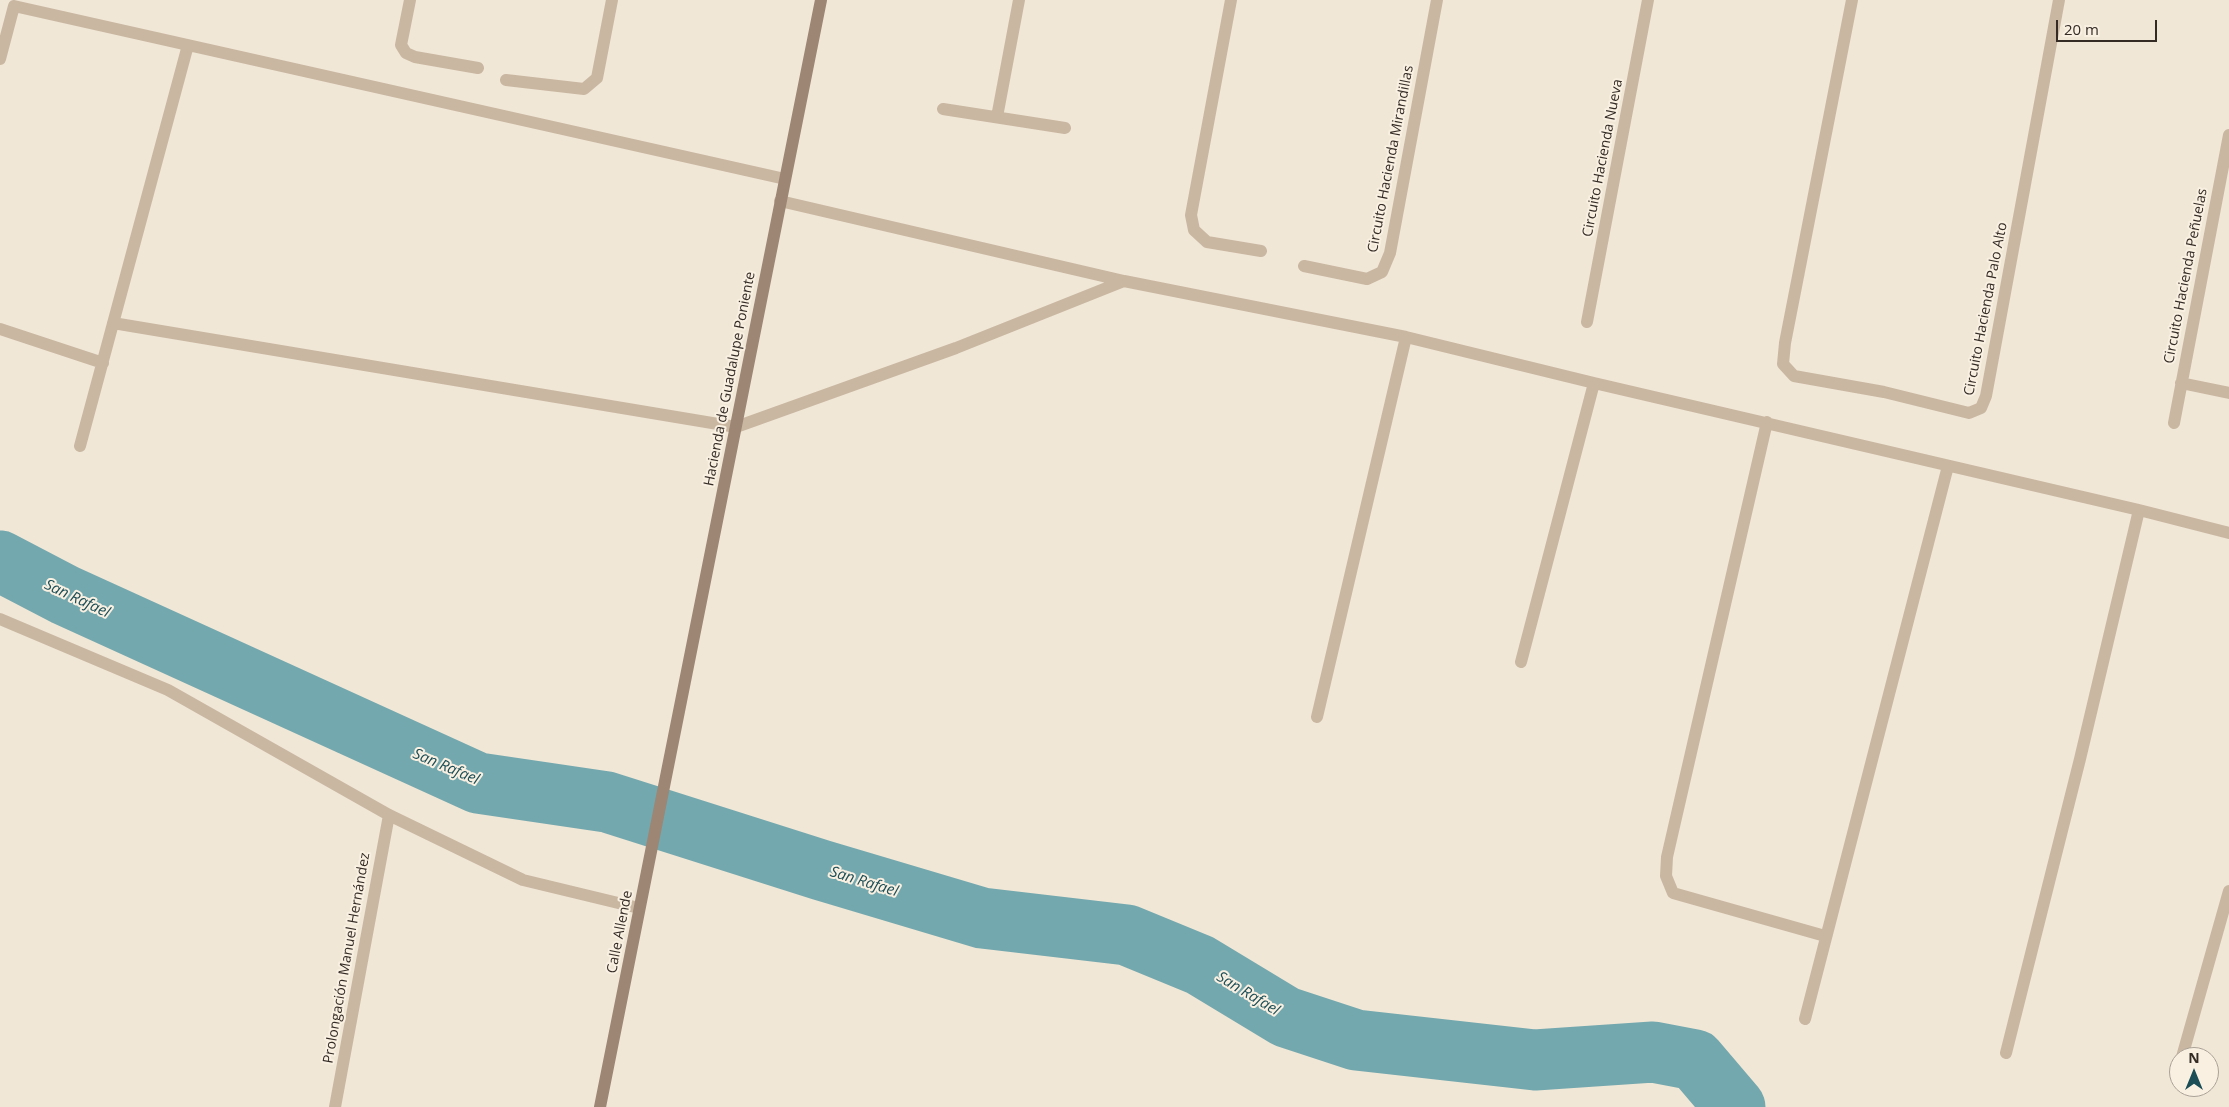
<!DOCTYPE html>
<meta charset="utf-8">
<style>
body{margin:0}
#map{position:relative;width:2229px;height:1107px;overflow:hidden;background:#f1e7d6;font-family:"Open Sans",sans-serif}
canvas{display:block}
.north{position:absolute;left:2169px;top:1047px;width:50px;height:50px;box-sizing:border-box;background:#f9f0e2;border:1px solid #aaa196;border-radius:50%;rotate:0deg;font-size:14px;font-weight:700;line-height:20px;text-align:center;color:#342b25}
.north::after{content:'';display:block;margin:auto;width:18px;height:22px;background:#1a4d56;clip-path:polygon(50% 0,100% 100%,50% 72%,0 100%)}
.scale{position:absolute;left:2056px;top:20px;width:101px;height:22px;box-sizing:border-box;border:2px solid #342b25;border-top:0;padding-left:6px;font-size:15px;line-height:18px;white-space:nowrap;color:#342b25;-webkit-text-stroke:4px #f9f0e2;paint-order:stroke}
</style>
<div id="map">
<canvas width="2229" height="1107"></canvas>
<div class="north">N</div>
<div class="scale">20 m</div>
</div>
<script>
const g = document.querySelector('canvas').getContext('2d');
g.lineJoin = 'round';
function toPath(rows) {
  const path = new Path2D();
  for (const r of rows) {
    path.moveTo(r[0], r[1]);
    for (let i = 2; i < r.length; i += 2) path.lineTo(r[i], r[i + 1]);
  }
  return path;
}
function trace(path, color, width, dash) {
  g.strokeStyle = color;
  g.lineWidth = width;
  g.lineCap = dash ? 'butt' : 'round';
  g.setLineDash(dash || []);
  g.stroke(path);
}
function label(font, color, halo, rows, align = 'center') {
  g.font = font + ' "Open Sans",sans-serif';
  g.lineWidth = 4;
  g.setLineDash([]);
  g.textBaseline = 'middle';
  g.strokeStyle = halo;
  g.fillStyle = color;
  for (const [text, x, y, turn = 0] of rows) {
    g.save();
    g.translate(x, y);
    g.rotate((+turn || 0) * Math.PI / 180);
    g.textAlign = isNaN(turn) ? turn : align;
    if (halo) g.strokeText(text, 0, 0);
    g.fillText(text, 0, 0);
    g.restore();
  }
}
trace(toPath([
 [0,561,65,595,478,783,607,802,821,870,982,918,1127,935,1200,965,1286,1017,1356,1040,1535,1060,1653,1052,1695,1060,1735,1107]
]), '#74a8af', 61);
trace(toPath([
 [410,0,401,45,406,53,415,57,478,68],
 [1231,0,1191,215,1194,230,1207,242,1261,251],
 [1852,0,1785,343,1783,364,1794,376,1884,392,1969,413,1981,408,1986,396,2059,0],
 [0,59,14,6,785,179],
 [506,80,584,89,597,78,612,0],
 [943,109,1065,128],
 [997,117,1019,0],
 [780,201,1124,281,1406,337,1594,383,2139,510,2229,533],
 [1304,266,1367,279,1382,272,1390,253,1437,0],
 [1587,322,1648,0],
 [113,323,736,427,956,348,1124,281],
 [0,329,103,363],
 [2181,383,2229,393],
 [1767,422,1667,857,1666,876,1673,893,1825,936],
 [2174,423,2229,135],
 [80,446,188,45],
 [0,619,168,690,389,815,523,880,639,908],
 [1521,662,1594,383],
 [1317,717,1406,337],
 [1805,1019,1948,466],
 [2006,1053,2080,759,2139,510],
 [2182,1057,2229,891],
 [335,1107,389,815]
]), '#c9b7a2', 12);
trace(toPath([
 [600,1107,821,0]
]), '#9d8674', 12);
label('14px', '#342b25', '#f9f0e2', [
 ["Circuito Hacienda Nueva",1603,158,-79],
 ["Circuito Hacienda Mirandillas",1391,159,-79],
 ["Circuito Hacienda Peñuelas",2186,276,-79],
 ["Circuito Hacienda Palo Alto",1986,309,-79],
 ["Hacienda de Guadalupe Poniente",730,379,-79],
 ["Calle Allende",620,932,-79],
 ["Prolongación Manuel Hernández",347,958,-80]
]);
label('italic 15px', '#1a4d56', '#f9f0e2', [
 ["San Rafael",77,599,25],
 ["San Rafael",446,767,23],
 ["San Rafael",864,882,17],
 ["San Rafael",1248,994,31]
]);
</script>
